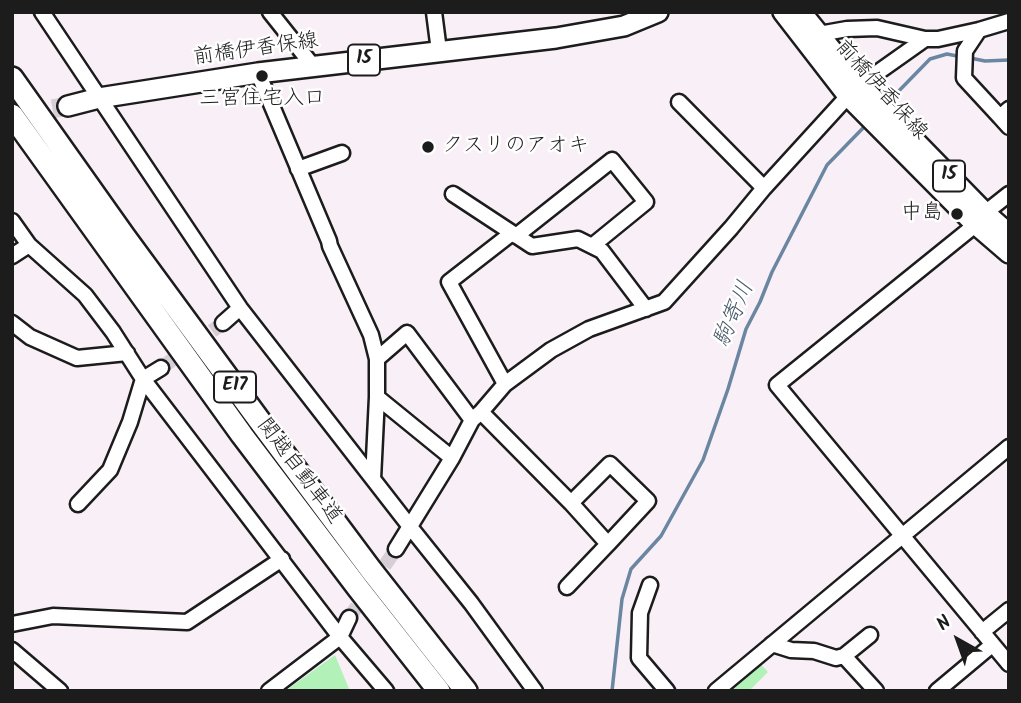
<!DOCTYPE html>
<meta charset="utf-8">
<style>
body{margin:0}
#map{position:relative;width:1021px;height:703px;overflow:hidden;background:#f8eff7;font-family:Kalam,sans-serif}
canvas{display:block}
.frame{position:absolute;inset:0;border:14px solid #1c1c1c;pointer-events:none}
.north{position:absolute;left:923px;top:605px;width:70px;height:70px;-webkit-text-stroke:5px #fff;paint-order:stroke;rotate:320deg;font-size:19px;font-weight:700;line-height:28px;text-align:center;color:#1c1c1c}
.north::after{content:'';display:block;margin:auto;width:24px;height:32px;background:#1c1c1c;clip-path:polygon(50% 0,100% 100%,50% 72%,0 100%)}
</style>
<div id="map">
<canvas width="1021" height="703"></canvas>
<div class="frame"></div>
<div class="north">N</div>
</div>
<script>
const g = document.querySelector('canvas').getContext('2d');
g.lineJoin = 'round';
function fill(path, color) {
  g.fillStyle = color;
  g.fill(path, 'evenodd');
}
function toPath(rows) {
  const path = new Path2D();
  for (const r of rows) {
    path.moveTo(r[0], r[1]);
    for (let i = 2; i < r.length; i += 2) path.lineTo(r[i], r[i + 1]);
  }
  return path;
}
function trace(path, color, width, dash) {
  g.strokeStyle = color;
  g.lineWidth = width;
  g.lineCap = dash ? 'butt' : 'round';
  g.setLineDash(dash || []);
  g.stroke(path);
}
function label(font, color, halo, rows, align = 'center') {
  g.font = font + ' Kalam,"Klee One",sans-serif';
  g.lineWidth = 5;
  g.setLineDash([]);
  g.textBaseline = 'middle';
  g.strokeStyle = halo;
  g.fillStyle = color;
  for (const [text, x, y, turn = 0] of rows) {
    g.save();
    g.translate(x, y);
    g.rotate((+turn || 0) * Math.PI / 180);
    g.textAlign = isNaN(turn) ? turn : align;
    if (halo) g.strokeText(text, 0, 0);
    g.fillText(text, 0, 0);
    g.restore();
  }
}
fill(toPath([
 [335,655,350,691,285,691],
 [755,658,768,672,749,691,733,691,727,681]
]), '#b2f1b8');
trace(toPath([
 [970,58,985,61,1009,60],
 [888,102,930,59,947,54,962,57],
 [612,691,622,599,631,569,661,536,703,460,728,389,746,329,760,302,772,272,827,165,866,125]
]), '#6b86a1', 3.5);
trace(toPath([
 [161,368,223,323],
 [349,618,396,549]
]), '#d7cfd6', 14, [14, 7]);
trace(toPath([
 [24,114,68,106]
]), '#d7cfd6', 19, [19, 10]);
const minor = toPath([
 [42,12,240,308,411,528,471,603,535,691],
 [270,12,313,66],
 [434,12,439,51],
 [979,30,965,51,964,78,1000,117],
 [819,34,847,29,877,28,925,39,938,39,979,30,1009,21],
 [258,73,329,241,330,246,371,335,377,359,377,397,373,479],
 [679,102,764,188],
 [1009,109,1000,117,1009,127],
 [298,169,342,153],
 [453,194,532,246,578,239,602,251,646,309],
 [985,213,1009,194],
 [12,221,29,245,85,295,113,332,143,379,340,637,386,691],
 [969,230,777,385,1009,664],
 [516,236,612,160,646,202,592,246],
 [12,256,29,245],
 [12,323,30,337,77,358,127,353],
 [223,323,240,308],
 [377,359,407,333,472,420],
 [505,384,449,282,512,233],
 [377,397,452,458],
 [481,412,571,503,608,544,648,501,610,464,571,503],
 [78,504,110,470,130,422,143,379,161,368],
 [396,549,452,458,472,420,481,412,505,384,551,350,589,329,664,302,731,228,764,188,848,96,860,85,925,39],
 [650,585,640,613,639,658,667,691],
 [567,587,608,544],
 [12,624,53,616,187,622,282,559],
 [982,632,1009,610],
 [772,644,791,650,814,651,836,658,844,656,870,635],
 [12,650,60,691],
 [844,656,876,691],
 [269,691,340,637,349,618],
 [716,691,1009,447],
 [937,691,992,645]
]);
const major = toPath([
 [783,12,848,96,973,222,1009,253],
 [801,12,860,85,985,213,1009,234],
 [68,106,99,98,258,73,556,38,624,26,658,12]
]);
const highway = toPath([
 [12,78,124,236,259,420,371,570,466,691],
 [12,115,242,435,358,588,439,691]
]);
trace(minor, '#1c1c1c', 19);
trace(major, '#1c1c1c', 24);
trace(highway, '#1c1c1c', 26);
trace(minor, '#fff', 14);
trace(major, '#fff', 19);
trace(highway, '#fff', 21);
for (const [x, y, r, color] of [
 [262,76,7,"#1c1c1c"],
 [428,147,7,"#1c1c1c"],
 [957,214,7,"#1c1c1c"]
]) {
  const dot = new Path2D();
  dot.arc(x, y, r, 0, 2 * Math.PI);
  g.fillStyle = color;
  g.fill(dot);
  trace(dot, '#fff', 2.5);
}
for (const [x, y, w] of [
 [364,60,32],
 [949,176,32],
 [235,387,42]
]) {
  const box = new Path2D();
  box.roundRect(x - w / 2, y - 15.5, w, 31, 5);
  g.fillStyle = '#fff';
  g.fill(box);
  trace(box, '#1c1c1c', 2);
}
label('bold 19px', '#1c1c1c', null, [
 ["15",364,60],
 ["15",949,176],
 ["E17",235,387]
]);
label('21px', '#1c1c1c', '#fff', [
 ["前橋伊香保線",256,51,-8],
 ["前橋伊香保線",880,91,48],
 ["関越自動車道",298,472,53]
]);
label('21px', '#1c1c1c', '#fff', [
 ["三宮住宅入口",262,100],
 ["クスリのアオキ",442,147,"left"],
 ["中島",943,214,"right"]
]);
label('italic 23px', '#4a5a6a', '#fff', [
 ["駒寄川",736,315,-67]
]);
</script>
